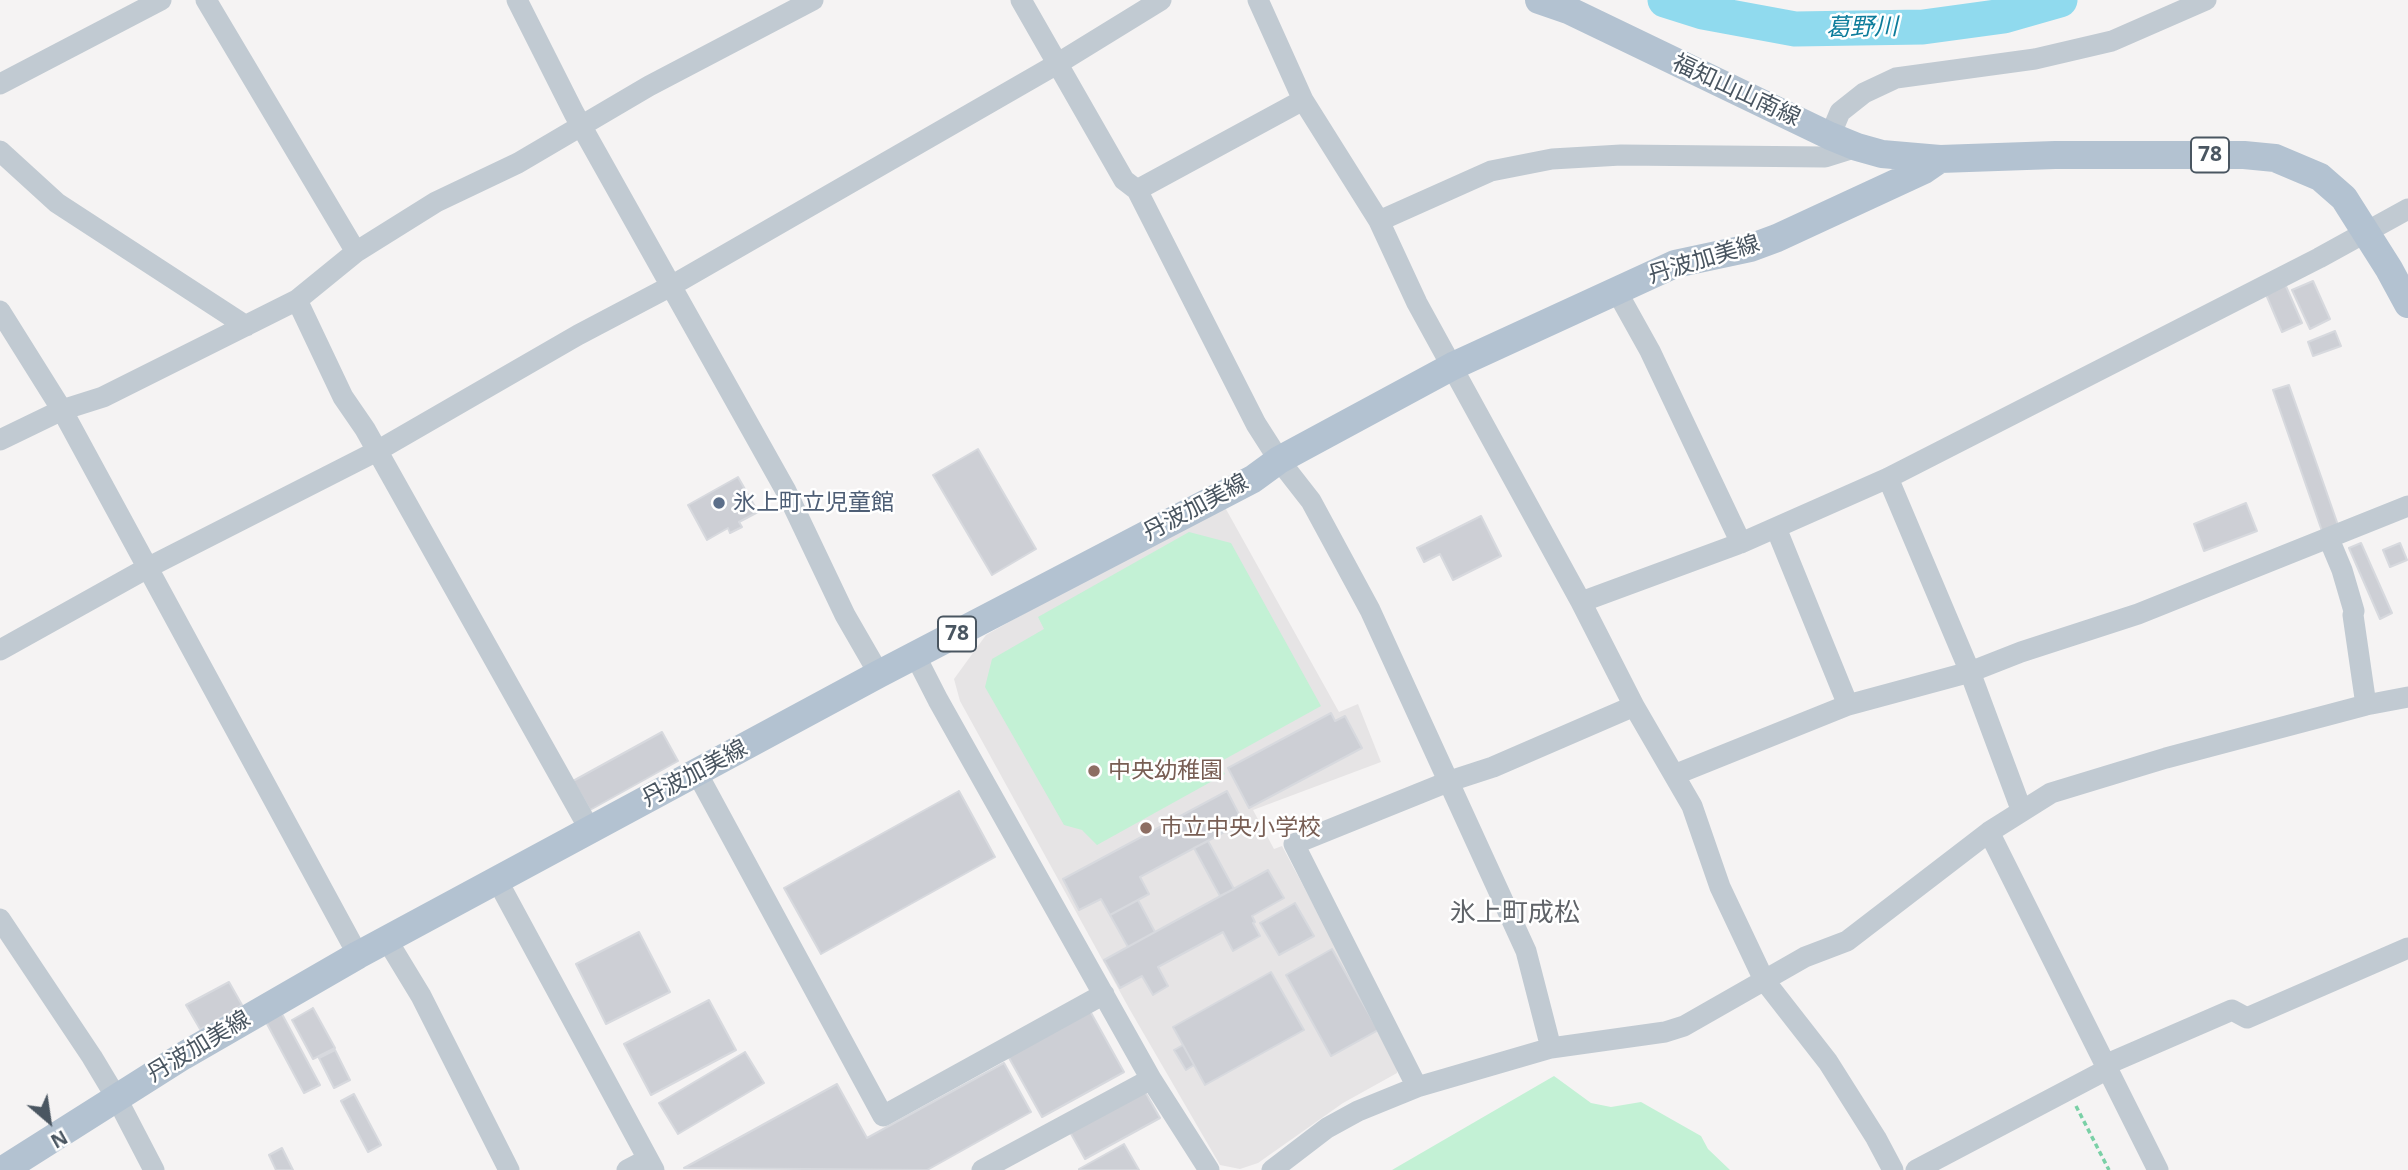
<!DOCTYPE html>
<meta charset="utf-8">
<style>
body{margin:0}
#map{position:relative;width:2408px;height:1170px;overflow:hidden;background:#f5f3f3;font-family:"Open Sans",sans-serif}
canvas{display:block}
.north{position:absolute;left:14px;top:1086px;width:70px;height:70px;-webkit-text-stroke:5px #fff;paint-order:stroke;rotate:151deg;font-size:19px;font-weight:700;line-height:28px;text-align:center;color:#4a5661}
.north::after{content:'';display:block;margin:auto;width:24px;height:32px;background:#4a5661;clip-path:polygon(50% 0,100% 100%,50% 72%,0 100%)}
</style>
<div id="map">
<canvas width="2408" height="1170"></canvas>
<div class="north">N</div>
</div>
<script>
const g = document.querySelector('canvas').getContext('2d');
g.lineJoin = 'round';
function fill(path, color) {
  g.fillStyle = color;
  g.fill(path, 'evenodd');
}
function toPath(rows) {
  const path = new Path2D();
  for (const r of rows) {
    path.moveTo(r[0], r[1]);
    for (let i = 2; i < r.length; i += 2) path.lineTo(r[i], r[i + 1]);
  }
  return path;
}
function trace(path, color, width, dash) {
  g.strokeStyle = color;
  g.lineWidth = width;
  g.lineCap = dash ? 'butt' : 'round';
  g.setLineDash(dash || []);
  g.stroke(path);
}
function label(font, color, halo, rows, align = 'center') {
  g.font = font + ' "Open Sans","Noto Sans JP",sans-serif';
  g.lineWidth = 5;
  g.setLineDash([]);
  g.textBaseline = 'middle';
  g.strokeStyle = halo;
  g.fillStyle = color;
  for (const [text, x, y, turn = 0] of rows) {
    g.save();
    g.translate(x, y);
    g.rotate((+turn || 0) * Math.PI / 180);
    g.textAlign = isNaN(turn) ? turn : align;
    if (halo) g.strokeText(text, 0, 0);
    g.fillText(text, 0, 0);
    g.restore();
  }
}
fill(toPath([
 [1222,502,1339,712,1358,704,1381,762,1253,810,1274,849,1282,846,1398,1063,1397,1073,1343,1103,1258,1163,1240,1169,1220,1165,1130,1010,960,701,954,679,986,635]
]), '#e6e4e5');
fill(toPath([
 [1189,532,1231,543,1321,706,1218,763,1225,774,1097,845,1082,830,1064,825,985,687,992,659,1044,629,1038,617],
 [1554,1076,1591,1103,1611,1107,1641,1102,1701,1136,1708,1149,1730,1170,1392,1170]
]), '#c3f1d5');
trace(toPath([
 [1665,0,1703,12,1795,29,1923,27,2004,16,2060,0]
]), '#90daee', 35);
const building = toPath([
 [2313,281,2330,319,2310,329,2292,290,2313,281],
 [2285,284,2302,323,2282,332,2265,292,2285,284],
 [2335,331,2341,346,2313,356,2308,342,2335,331],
 [2289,385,2339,528,2323,534,2273,390,2289,385],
 [978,449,1036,549,992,575,933,475,978,449],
 [738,477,758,512,739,522,742,527,730,533,728,528,707,540,688,505,738,477],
 [2246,503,2257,531,2204,551,2194,524,2246,503],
 [1481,516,1501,556,1453,580,1440,554,1424,562,1417,548,1481,516],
 [2361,543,2392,613,2380,619,2349,548,2361,543],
 [2400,543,2407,560,2390,567,2383,550,2400,543],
 [1331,713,1335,721,1345,716,1362,748,1249,808,1228,768,1331,713],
 [662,732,678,761,590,810,573,781,662,732],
 [959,791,995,857,821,954,784,888,959,791],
 [1227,791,1243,822,1140,877,1149,894,1110,915,1101,899,1079,910,1063,879,1227,791],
 [1208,841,1234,889,1220,896,1194,848,1208,841],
 [1268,870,1284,898,1252,916,1255,922,1253,923,1260,936,1233,951,1223,932,1158,967,1168,986,1153,995,1142,976,1120,988,1104,960,1268,870],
 [1138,900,1155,932,1128,947,1110,915,1138,900],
 [1295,903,1314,936,1279,955,1260,923,1295,903],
 [639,932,670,992,606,1024,576,964,639,932],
 [1332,949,1378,1030,1331,1056,1286,975,1332,949],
 [1271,972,1304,1030,1205,1085,1173,1027,1271,972],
 [229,982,242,1005,200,1029,186,1005,229,982],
 [709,1000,736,1050,651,1095,624,1044,709,1000],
 [313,1008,335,1048,313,1059,292,1020,313,1008],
 [1090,1011,1124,1072,1042,1117,1008,1056,1090,1011],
 [282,1014,320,1085,304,1093,266,1022,282,1014],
 [1183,1045,1194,1065,1186,1070,1174,1050,1183,1045],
 [335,1050,350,1080,334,1088,319,1058,335,1050],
 [745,1052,764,1083,678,1134,659,1103,745,1052],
 [1004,1063,1031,1112,927,1170,684,1168,837,1084,867,1138,1004,1063],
 [1144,1090,1160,1118,1085,1159,1070,1132,1144,1090],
 [354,1094,381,1145,368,1152,341,1101,354,1094],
 [1124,1144,1139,1170,1079,1170,1079,1169,1124,1144],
 [282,1148,293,1170,276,1170,269,1155,282,1148]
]);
fill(building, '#cdcfd5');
trace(building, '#d7d9de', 2);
trace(toPath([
 [2076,1106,2109,1170]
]), '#7ad0a6', 3.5, [5, 3.5]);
trace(toPath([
 [206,0,356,252],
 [517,0,574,113,786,491,845,615,879,674],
 [1021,0,1124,180,1137,190,1256,424,1279,460,1311,501,1370,610,1526,951,1551,1048],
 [1258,0,1303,100,1379,221,1417,303,1581,602,1634,706,1692,806,1720,887,1764,980,1828,1062,1876,1138,1893,1170],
 [0,84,161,0],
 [1830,136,1840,112,1864,93,1896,78,2035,59,2112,41,2206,0],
 [0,151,57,203,246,326],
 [1137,190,1303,100],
 [1379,221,1491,171,1552,159,1621,155,1825,157,1857,147],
 [1616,290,1650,351,1741,543],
 [297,300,343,397,365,429,590,830],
 [0,311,62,410,358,955],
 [0,440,62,410,103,397,297,300,356,252,436,202,518,163,649,86,813,0],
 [1888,478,1970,672,2021,809],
 [1776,528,1848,705],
 [2329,539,2342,570,2354,611,2353,615,2366,705],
 [1581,602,1741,543,1888,478,2319,258,2408,209],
 [0,650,149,567,377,451,578,335,671,286,1057,64,1161,0],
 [915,655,938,700,1151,1079,1209,1170],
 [697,773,883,1116,1104,994],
 [1674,775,1848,705,1970,672,2021,652,2138,614,2408,506],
 [1989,832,2158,1170],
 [497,880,654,1170],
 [0,919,92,1057,116,1097,154,1170],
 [387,940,421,996,509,1170],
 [2105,1065,2232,1010,2247,1018,2408,948],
 [1417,1087,1294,844,1450,781,1493,767,1634,706],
 [627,1170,648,1159],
 [982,1170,1151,1079],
 [1272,1170,1327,1128,1358,1111,1417,1087,1551,1048,1665,1032,1684,1026,1805,957,1847,941,1989,832,2051,793,2166,758,2366,705,2408,697],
 [1916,1170,2106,1070]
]), '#c1cad2', 21);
trace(toPath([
 [1539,0,1568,10,1830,136,1857,147,1882,154,1940,159,2055,155,2244,155,2275,158,2320,177,2344,198,2389,269,2408,304],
 [3,1170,183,1056,358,955,879,674,1253,479,1279,460,1453,366,1675,264,1750,248,1777,238,1924,170,1940,159]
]), '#b3c2d1', 28);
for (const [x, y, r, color] of [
 [719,503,7,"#5c6f8a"],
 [1094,771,7,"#8d6e63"],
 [1146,828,7,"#8d6e63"]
]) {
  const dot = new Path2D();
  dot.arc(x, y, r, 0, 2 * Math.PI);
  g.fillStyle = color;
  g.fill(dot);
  trace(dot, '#fff', 2.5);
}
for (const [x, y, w] of [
 [2210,155,38],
 [957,634,38]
]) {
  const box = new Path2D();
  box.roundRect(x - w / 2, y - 17.5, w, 35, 5);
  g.fillStyle = '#fff';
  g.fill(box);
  trace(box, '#4a5661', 2);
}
label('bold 21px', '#4a5661', null, [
 ["78",2210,155],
 ["78",957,634]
]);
label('23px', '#4a5661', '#fff', [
 ["福知山山南線",1736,91,25],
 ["丹波加美線",1704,260,-17],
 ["丹波加美線",1196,508,-28],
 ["丹波加美線",695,774,-28],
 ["丹波加美線",199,1047,-31]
]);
label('23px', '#4e5e75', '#fff', [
 ["氷上町立児童館",733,503]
], 'left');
label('23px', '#785e54', '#fff', [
 ["中央幼稚園",1108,771],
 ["市立中央小学校",1160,828]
], 'left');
label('italic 24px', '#0c7c9b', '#fff', [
 ["葛野川",1862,28,-1]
]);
label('26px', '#5f6368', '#fff', [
 ["氷上町成松",1515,914]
]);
</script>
